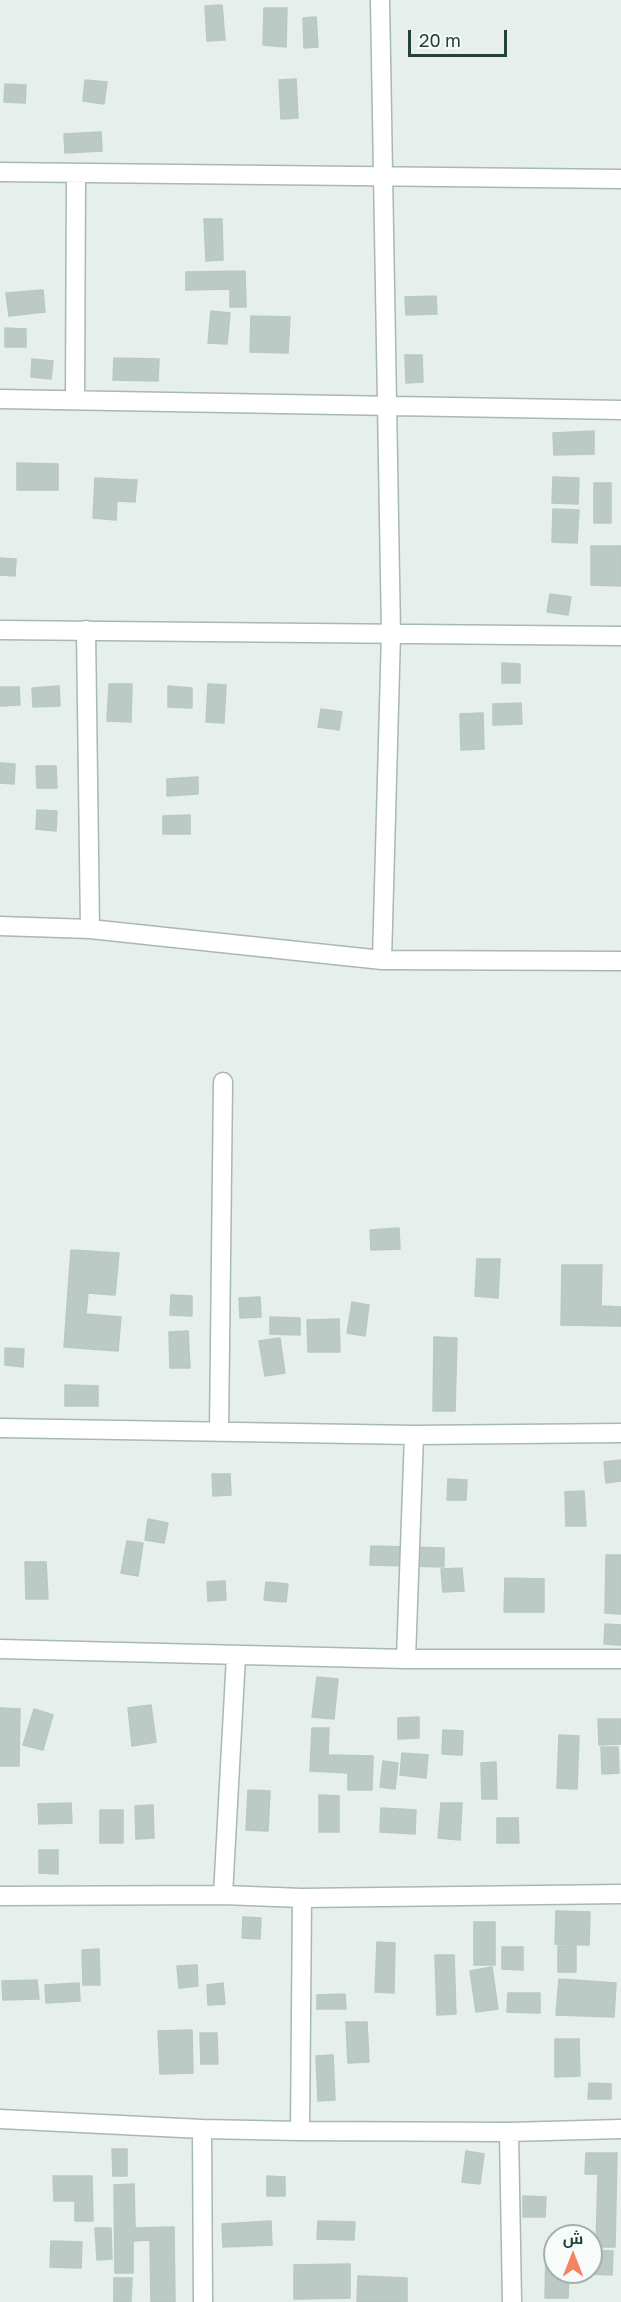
<!DOCTYPE html>
<meta charset="utf-8">
<style>
body{margin:0}
#map{position:relative;width:621px;height:2302px;overflow:hidden;background:#e6efeb;font-family:"Golos Text",Cairo,sans-serif}
canvas{display:block}
.north{position:absolute;left:543px;top:2224px;width:60px;height:60px;box-sizing:border-box;background:#f7fbf9;border:2px solid #a3b1ad;border-radius:50%;rotate:0deg;font-size:16px;font-weight:700;line-height:24px;text-align:center;color:#24423a}
.north::after{content:'';display:block;margin:auto;width:21px;height:27px;background:#f4845f;clip-path:polygon(50% 0,100% 100%,50% 72%,0 100%)}
.scale{position:absolute;left:408px;top:30px;width:99px;height:27px;box-sizing:border-box;border:3px solid #24423a;border-top:0;padding-left:8px;font-size:18px;line-height:21px;white-space:nowrap;color:#24423a;-webkit-text-stroke:4px #f7fbf9;paint-order:stroke}
</style>
<div id="map">
<canvas width="621" height="2302"></canvas>
<div class="north">ش</div>
<div class="scale">20 m</div>
</div>
<script>
const g = document.querySelector('canvas').getContext('2d');
g.lineJoin = 'round';
function fill(path, color) {
  g.fillStyle = color;
  g.fill(path, 'evenodd');
}
function toPath(rows) {
  const path = new Path2D();
  for (const r of rows) {
    path.moveTo(r[0], r[1]);
    for (let i = 2; i < r.length; i += 2) path.lineTo(r[i], r[i + 1]);
  }
  return path;
}
function trace(path, color, width, dash) {
  g.strokeStyle = color;
  g.lineWidth = width;
  g.lineCap = dash ? 'butt' : 'round';
  g.setLineDash(dash || []);
  g.stroke(path);
}
const building = toPath([
 [222,5,225,40,207,41,205,6,222,5],
 [264,8,287,8,286,47,263,45,264,8],
 [316,17,318,47,304,48,303,18,316,17],
 [296,79,298,118,281,119,279,80,296,79],
 [85,80,107,82,104,104,83,101,85,80],
 [5,84,26,85,25,103,4,102,5,84],
 [101,132,102,151,65,153,64,134,101,132],
 [204,219,222,219,223,260,206,261,204,219],
 [245,271,246,307,230,307,230,289,186,290,186,272,245,271],
 [43,290,45,312,9,316,6,293,43,290],
 [436,296,437,314,406,315,405,297,436,296],
 [211,311,230,313,227,344,208,343,211,311],
 [251,316,290,317,288,353,250,352,251,316],
 [5,328,26,329,26,347,5,347,5,328],
 [405,355,422,355,423,382,406,383,405,355],
 [114,358,159,359,158,381,113,380,114,358],
 [32,359,53,361,51,379,31,377,32,359],
 [594,431,594,454,554,455,553,433,594,431],
 [17,463,58,464,58,490,17,490,17,463],
 [553,477,579,478,578,504,552,503,553,477],
 [95,478,137,480,135,502,117,501,116,520,93,518,95,478],
 [594,483,611,483,611,523,594,523,594,483],
 [553,509,579,510,577,543,552,542,553,509],
 [591,546,621,546,621,586,591,585,591,546],
 [0,558,16,559,15,576,0,575,0,558],
 [550,594,571,597,568,615,547,612,550,594],
 [502,663,520,664,520,683,502,683,502,663],
 [109,684,132,684,131,722,107,721,109,684],
 [208,684,226,685,224,723,206,722,208,684],
 [59,686,60,706,33,707,32,688,59,686],
 [168,686,192,688,192,708,168,707,168,686],
 [0,687,19,687,20,705,0,706,0,687],
 [521,703,522,724,493,725,493,704,521,703],
 [321,709,342,712,339,730,318,727,321,709],
 [483,713,484,749,461,750,460,714,483,713],
 [0,763,15,764,14,784,0,783,0,763],
 [36,766,56,766,57,788,37,788,36,766],
 [198,777,198,794,167,796,167,779,198,777],
 [37,810,57,811,56,831,36,829,37,810],
 [190,815,190,834,163,834,163,816,190,815],
 [399,1228,400,1249,371,1250,370,1230,399,1228],
 [71,1250,119,1253,115,1295,88,1293,86,1314,121,1317,118,1351,64,1347,71,1250],
 [477,1259,500,1259,498,1298,475,1296,477,1259],
 [562,1265,602,1265,601,1306,621,1307,621,1326,561,1325,562,1265],
 [171,1295,192,1296,192,1316,170,1315,171,1295],
 [260,1297,261,1317,240,1318,239,1298,260,1297],
 [352,1302,369,1305,365,1336,347,1333,352,1302],
 [270,1317,300,1318,300,1335,270,1334,270,1317],
 [339,1319,340,1352,308,1352,307,1320,339,1319],
 [188,1331,190,1368,170,1368,169,1332,188,1331],
 [434,1337,457,1338,455,1411,433,1411,434,1337],
 [280,1338,285,1373,265,1376,259,1341,280,1338],
 [5,1348,24,1349,23,1367,5,1365,5,1348],
 [65,1385,98,1386,98,1406,65,1406,65,1385],
 [621,1460,621,1481,606,1483,604,1462,621,1460],
 [212,1474,230,1474,231,1495,213,1496,212,1474],
 [448,1479,467,1480,466,1500,447,1500,448,1479],
 [584,1491,586,1526,566,1526,565,1492,584,1491],
 [148,1519,168,1523,164,1543,145,1540,148,1519],
 [127,1541,143,1543,138,1576,121,1573,127,1541],
 [371,1546,444,1548,444,1567,370,1565,371,1546],
 [606,1555,621,1555,621,1614,605,1613,606,1555],
 [25,1562,46,1562,48,1599,26,1599,25,1562],
 [462,1568,464,1591,443,1592,441,1569,462,1568],
 [505,1578,544,1579,544,1612,504,1612,505,1578],
 [225,1581,226,1600,208,1601,207,1582,225,1581],
 [266,1582,288,1584,286,1602,264,1600,266,1582],
 [605,1624,621,1625,621,1645,604,1644,605,1624],
 [317,1677,338,1679,334,1719,312,1717,317,1677],
 [151,1705,156,1742,132,1746,128,1708,151,1705],
 [0,1708,20,1709,19,1766,0,1766,0,1708],
 [34,1709,53,1715,43,1750,23,1745,34,1709],
 [419,1717,419,1738,398,1739,398,1718,419,1717],
 [598,1719,621,1719,621,1744,599,1745,598,1719],
 [312,1728,329,1728,328,1755,373,1756,372,1790,348,1790,348,1773,310,1771,312,1728],
 [443,1730,463,1731,462,1755,442,1754,443,1730],
 [559,1735,579,1736,577,1789,557,1788,559,1735],
 [601,1747,618,1747,619,1773,602,1774,601,1747],
 [402,1753,428,1755,426,1778,400,1775,402,1753],
 [383,1761,398,1763,395,1789,380,1787,383,1761],
 [496,1762,497,1799,482,1799,481,1763,496,1762],
 [248,1790,270,1791,268,1831,246,1830,248,1790],
 [319,1795,339,1796,339,1832,319,1832,319,1795],
 [71,1803,72,1823,39,1824,38,1804,71,1803],
 [441,1803,462,1803,460,1840,438,1838,441,1803],
 [153,1805,154,1838,136,1839,135,1806,153,1805],
 [381,1808,416,1810,415,1834,380,1832,381,1808],
 [100,1810,123,1810,123,1843,100,1843,100,1810],
 [497,1818,518,1818,519,1843,497,1843,497,1818],
 [39,1850,58,1850,58,1874,39,1873,39,1850],
 [556,1911,590,1912,589,1945,555,1944,556,1911],
 [243,1917,261,1918,260,1939,242,1938,243,1917],
 [474,1922,495,1922,495,1965,474,1965,474,1922],
 [377,1942,395,1943,394,1993,375,1992,377,1942],
 [558,1946,576,1946,576,1972,558,1972,558,1946],
 [502,1947,523,1947,523,1970,502,1969,502,1947],
 [99,1949,100,1985,83,1985,82,1950,99,1949],
 [435,1955,454,1955,456,2014,437,2015,435,1955],
 [197,1965,198,1986,179,1988,177,1966,197,1965],
 [492,1967,498,2009,476,2012,470,1971,492,1967],
 [559,1979,616,1983,614,2017,556,2015,559,1979],
 [37,1980,39,1999,3,2000,2,1981,37,1980],
 [79,1983,80,2001,46,2003,45,1985,79,1983],
 [223,1983,225,2004,208,2005,207,1985,223,1983],
 [508,1993,540,1993,540,2013,507,2012,508,1993],
 [345,1994,346,2009,317,2009,317,1995,345,1994],
 [346,2022,367,2022,369,2062,348,2063,346,2022],
 [192,2030,193,2073,160,2074,158,2031,192,2030],
 [200,2033,217,2033,218,2064,201,2064,200,2033],
 [555,2039,579,2039,580,2076,555,2077,555,2039],
 [333,2055,335,2100,318,2101,316,2056,333,2055],
 [589,2083,611,2084,611,2099,588,2099,589,2083],
 [112,2149,127,2149,127,2176,113,2176,112,2149],
 [466,2151,484,2154,480,2184,462,2182,466,2151],
 [586,2153,617,2153,615,2247,596,2247,598,2174,585,2174,586,2153],
 [53,2176,92,2176,93,2221,75,2221,75,2201,54,2201,53,2176],
 [267,2176,285,2177,285,2196,267,2196,267,2176],
 [134,2184,135,2228,174,2227,175,2302,151,2302,150,2240,133,2241,133,2273,115,2273,114,2185,134,2184],
 [523,2196,546,2197,545,2217,523,2217,523,2196],
 [271,2221,272,2245,223,2247,222,2224,271,2221],
 [318,2221,355,2222,354,2240,317,2239,318,2221],
 [95,2228,111,2228,112,2259,97,2260,95,2228],
 [51,2241,82,2242,81,2268,50,2267,51,2241],
 [546,2249,555,2249,555,2272,591,2272,591,2250,613,2251,612,2275,569,2273,568,2298,545,2298,546,2249],
 [350,2264,350,2298,294,2299,294,2265,350,2264],
 [358,2276,407,2278,407,2302,357,2302,358,2276],
 [114,2278,132,2278,131,2302,114,2302,114,2278]
]);
fill(building, '#bbcac4');
trace(building, '#b8c9c2', 1.5);
const street = toPath([
 [380,0,391,633,382,960],
 [0,172,621,179],
 [0,399,621,410],
 [75,400,76,173],
 [0,630,621,636],
 [86,630,90,929],
 [0,926,90,929,382,960,621,961],
 [0,1428,414,1435,621,1433],
 [219,1432,223,1082],
 [0,1649,406,1659,621,1659],
 [406,1659,414,1435],
 [223,1895,236,1656],
 [0,1896,223,1895,302,1898,621,1894],
 [0,2119,202,2129,300,2131,509,2132,621,2129],
 [202,2129,203,2302],
 [300,2131,302,1898],
 [509,2132,512,2302]
]);
trace(street, '#a8b8b2', 21);
trace(street, '#fff', 18);
</script>
